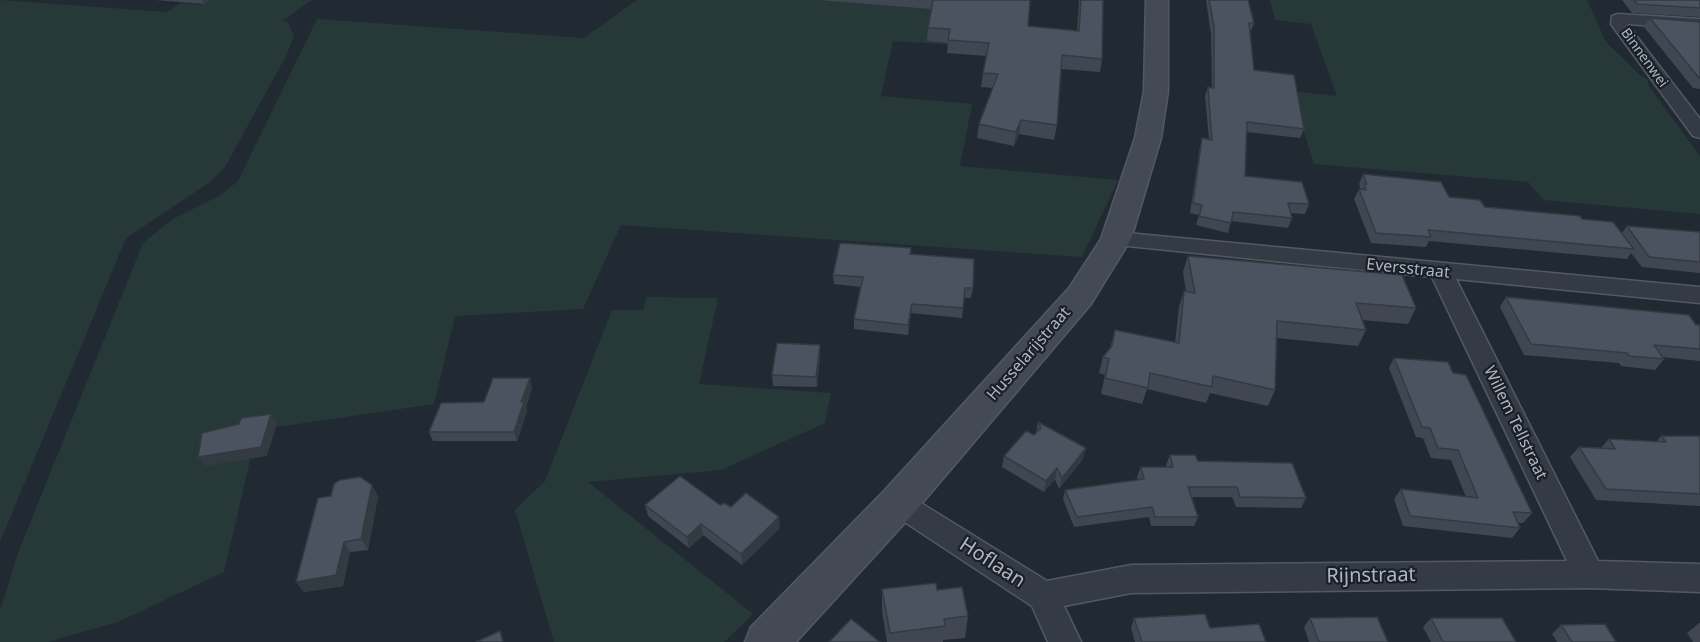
<!DOCTYPE html>
<style>
body{margin:0}
canvas{display:block;background:#212933}
</style>
<canvas width="1700" height="642"></canvas>
<script>
const g = document.querySelector('canvas').getContext('2d');
g.lineJoin = 'round';
function fill(path, color) {
  g.fillStyle = color;
  g.fill(path, 'evenodd');
}
function toPath(rows) {
  const path = new Path2D();
  for (const r of rows) {
    path.moveTo(r[0], r[1]);
    for (let i = 2; i < r.length; i += 2) path.lineTo(r[i], r[i + 1]);
  }
  return path;
}
function trace(path, color, width, dash) {
  g.strokeStyle = color;
  g.lineWidth = width;
  g.lineCap = dash ? 'butt' : 'round';
  g.setLineDash(dash || []);
  g.stroke(path);
}
function label(font, color, halo, rows, align = 'center') {
  g.font = font + ' "Noto Sans",sans-serif';
  g.lineWidth = 4.5;
  g.setLineDash([]);
  g.textBaseline = 'middle';
  g.strokeStyle = halo;
  g.fillStyle = color;
  for (const [text, x, y, turn = 0] of rows) {
    g.save();
    g.translate(x, y);
    g.rotate((+turn || 0) * Math.PI / 180);
    g.textAlign = isNaN(turn) ? turn : align;
    if (halo) g.strokeText(text, 0, 0);
    g.fillText(text, 0, 0);
    g.restore();
  }
}
fill(toPath([
 [0,0,167,12,180,3,201,5,210,0,312,0,282,21,288,22,294,36,286,56,225,167,210,182,126,238,0,542],
 [637,0,820,0,1031,14,978,15,973,46,893,41,881,96,972,104,960,166,1118,180,1082,257,621,225,583,309,455,316,434,404,257,430,224,572,118,622,47,642,0,642,0,611,18,553,143,243,173,219,221,195,238,181,317,19,584,38],
 [1270,0,1587,0,1606,42,1641,76,1648,80,1648,84,1653,92,1700,156,1700,214,1544,200,1528,182,1314,164,1291,91,1337,96,1311,24,1275,20],
 [647,297,718,298,699,384,831,393,825,423,721,470,588,482,753,614,724,642,554,642,515,510,545,481,612,310,643,310]
]), '#273838');
const street = toPath([
 [1618,14,1700,19,1700,29,1627,24,1700,119,1700,138,1693,136,1611,24,1612,16,1618,14],
 [1116,232,1700,287,1700,303,1456,279,1598,561,1700,564,1700,592,1589,588,1131,593,1064,606,1081,642,1048,642,1032,606,888,511,884,503,888,495,898,491,908,495,1047,581,1131,565,1567,561,1432,277,1108,244,1105,239,1108,234,1116,232]
]);
const secondary = toPath([
 [1146,0,1168,0,1168,91,1161,138,1131,239,1091,304,912,515,796,642,745,642,751,627,884,491,1069,288,1101,239,1135,138,1144,91,1146,0]
]);
trace(street, '#525962', 3);
trace(secondary, '#525962', 3);
fill(street, '#343b44');
fill(secondary, '#434a56');
fill(toPath([
 [155,0,210,0,204,4],
 [818,0,1030,0,1028,26,1077,31,1079,0,1103,0,1102,59,1100,72,1061,69,1057,125,1054,140,1019,134,1014,146,977,138,979,124,993,88,981,87,983,73,987,56,947,53,948,43,927,41,928,28,931,9],
 [1206,0,1248,0,1254,23,1251,31,1250,31,1254,70,1304,129,1300,138,1247,132,1245,176,1309,204,1305,214,1290,213,1292,218,1288,228,1231,221,1228,233,1196,225,1199,215,1190,213,1200,147,1202,138,1209,139,1205,96,1208,87,1212,88,1211,35],
 [1622,0,1700,0,1700,17,1632,13],
 [1650,18,1700,22,1700,89,1693,88,1644,27],
 [1363,174,1485,207,1582,219,1622,233,1627,226,1700,232,1700,273,1642,267,1631,253,1627,259,1429,241,1426,247,1371,243,1354,199,1359,189,1361,190,1359,184],
 [910,254,973,288,971,298,964,298,962,318,911,313,908,335,854,329,854,319,861,287,834,284,833,275],
 [1188,256,1416,308,1408,324,1362,320,1366,330,1358,346,1276,338,1275,390,1268,406,1210,393,1206,403,1147,389,1142,404,1101,394,1105,375,1099,373,1103,357,1110,348,1115,330,1175,343,1179,307,1184,291,1186,292,1183,272],
 [1506,297,1700,325,1700,361,1662,357,1664,359,1655,370,1621,366,1619,363,1524,355,1500,307],
 [820,356,817,387,773,386,772,375],
 [1394,358,1453,373,1532,513,1523,523,1518,523,1520,528,1512,538,1403,526,1394,499,1401,489,1466,497,1451,460,1431,458,1423,438,1416,437,1389,368],
 [532,387,526,407,527,411,517,441,433,441,429,432,484,402],
 [1038,422,1083,459,1059,489,1055,479,1044,492,1002,467,1004,456,1036,433],
 [1661,436,1700,436,1700,506,1596,500,1570,457,1579,447,1601,448,1609,439,1656,442],
 [1170,455,1198,461,1306,498,1301,508,1236,507,1232,497,1192,497,1198,517,1194,526,1151,526,1149,517,1074,527,1063,499,1065,490,1138,480,1137,477,1141,467,1167,467,1166,465],
 [331,496,378,496,368,550,350,552,343,586,304,592,296,582],
 [645,505,720,505,731,507,780,528,742,565,703,535,689,548,648,516],
 [882,589,937,590,968,616,965,638,943,640,943,642,887,642,882,611],
 [1134,618,1210,628,1266,642,1135,642,1131,628],
 [1310,618,1388,642,1309,642,1304,627],
 [1431,618,1516,642,1431,642,1423,627],
 [1699,623,1700,623,1700,642,1693,642,1687,633],
 [1561,625,1616,642,1557,642,1552,634]
]), '#404752');
fill(toPath([
 [202,0,210,0,204,4],
 [1021,120,1019,134,1014,146,1016,132],
 [912,304,911,313,908,335,908,325],
 [820,345,820,356,817,387,816,377],
 [530,378,532,387,526,407,527,411,517,441,514,432,521,402],
 [271,414,277,423,267,456,205,466,198,457],
 [1086,448,1083,459,1059,489,1062,478],
 [1057,468,1055,479,1044,492,1046,481],
 [372,485,378,496,368,550,361,539],
 [779,517,780,528,742,565,741,554],
 [701,524,703,535,689,548,687,537],
 [344,542,350,552,343,586,304,592,296,582]
]), '#343a42');
const building = toPath([
 [933,0,1030,0,1028,26,1079,31,1081,0,1103,0,1102,59,1062,55,1057,125,1021,120,1016,132,979,124,998,74,983,73,989,43,948,40,950,29,928,28,933,0],
 [1209,0,1248,0,1254,23,1249,23,1254,70,1294,75,1304,129,1247,122,1245,176,1302,182,1309,204,1288,203,1292,218,1233,212,1231,223,1199,216,1202,205,1193,203,1202,138,1212,140,1208,87,1214,88,1214,26,1209,0],
 [1634,0,1700,0,1700,8,1637,4,1634,0],
 [1650,18,1700,22,1700,79,1650,18],
 [1363,174,1441,182,1449,197,1480,200,1485,207,1580,216,1582,219,1613,222,1634,249,1428,230,1431,237,1376,233,1359,189,1366,190,1364,184,1367,184,1363,174],
 [1627,226,1700,232,1700,262,1649,257,1627,226],
 [840,243,911,248,910,254,974,259,973,288,965,288,963,308,912,304,908,325,854,319,863,277,833,275,840,243],
 [1188,256,1402,275,1416,308,1356,303,1366,330,1277,321,1275,390,1213,376,1212,387,1150,373,1148,388,1105,378,1109,359,1103,357,1112,346,1115,330,1179,343,1184,291,1195,293,1188,256],
 [1506,297,1689,315,1696,325,1700,325,1700,349,1654,345,1664,359,1629,356,1627,353,1531,344,1506,297],
 [777,343,820,345,816,377,772,375,777,343],
 [1394,358,1448,362,1453,373,1466,375,1532,513,1513,512,1520,528,1410,516,1401,489,1478,498,1458,450,1438,448,1430,428,1422,427,1394,358],
 [493,378,530,378,521,402,524,402,514,432,429,432,441,403,484,402,493,378],
 [271,414,261,447,198,457,202,433,239,424,241,418,271,414],
 [1038,422,1086,448,1062,478,1057,468,1046,481,1004,456,1026,431,1034,435,1041,428,1038,422],
 [1661,436,1700,436,1700,494,1606,489,1579,447,1615,449,1609,439,1666,442,1661,436],
 [1170,455,1195,455,1198,461,1292,463,1306,498,1240,497,1237,487,1188,487,1198,517,1155,517,1152,507,1077,517,1065,490,1144,479,1141,467,1173,467,1170,455],
 [680,476,720,505,724,503,731,507,746,493,779,517,741,554,701,524,687,537,645,505,680,476],
 [360,477,372,485,361,539,344,542,336,575,296,582,318,498,331,496,334,484,340,480,360,477],
 [936,583,937,590,962,587,968,616,944,619,945,626,890,633,882,589,936,583],
 [1205,614,1210,628,1259,624,1266,642,1142,642,1134,618,1205,614],
 [1377,617,1388,642,1319,642,1310,618,1377,617],
 [1431,618,1502,618,1516,642,1443,642,1431,618],
 [851,619,880,642,829,642,851,619],
 [1605,624,1616,642,1572,642,1561,625,1605,624],
 [500,631,503,642,476,642,500,631]
]);
fill(building, '#4a535f');
trace(building, '#343a42', 1.5);
label('14px', '#afb6c1', '#1a2028', [
 ["Binnenwei",1644,58,54]
]);
label('16px', '#afb6c1', '#1a2028', [
 ["Eversstraat",1408,269,6],
 ["Husselarijstraat",1029,354,-49],
 ["Willem Tellstraat",1515,423,64]
]);
label('20px', '#afb6c1', '#1a2028', [
 ["Hoflaan",992,563,33],
 ["Rijnstraat",1371,576,-1]
]);
</script>
